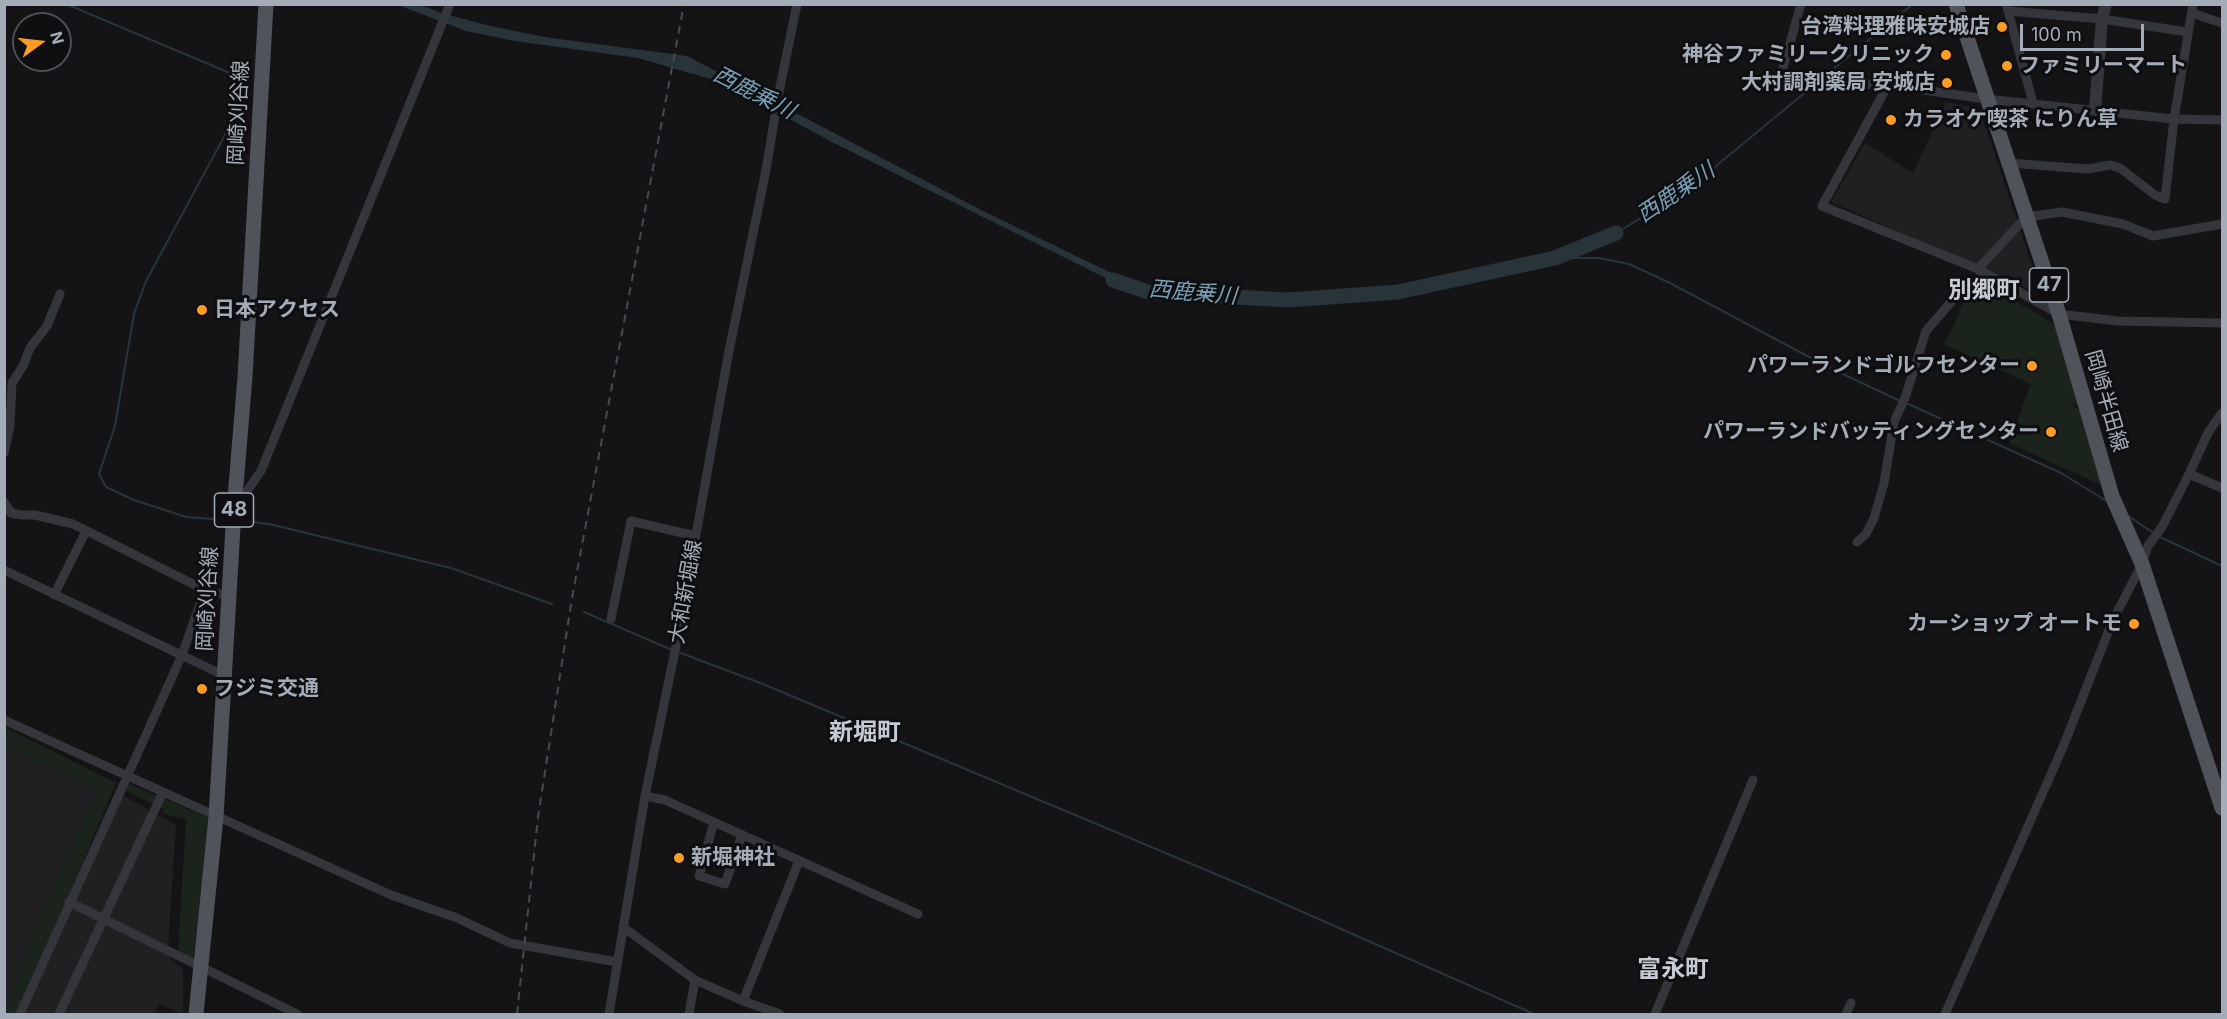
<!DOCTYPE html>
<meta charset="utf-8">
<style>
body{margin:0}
#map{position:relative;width:2227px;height:1019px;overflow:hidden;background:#141416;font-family:Inter,sans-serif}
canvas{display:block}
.frame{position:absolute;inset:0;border:6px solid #a4acb7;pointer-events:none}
.north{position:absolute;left:12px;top:12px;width:60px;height:60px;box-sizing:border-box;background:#0f0f11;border:2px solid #4b4e53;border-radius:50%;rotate:75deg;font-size:16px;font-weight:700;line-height:24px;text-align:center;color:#a4acb7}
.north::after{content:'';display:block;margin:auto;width:21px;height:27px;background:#fd9c24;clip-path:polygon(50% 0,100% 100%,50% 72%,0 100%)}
.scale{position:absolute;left:2020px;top:24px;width:124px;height:27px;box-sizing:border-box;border:3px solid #a4acb7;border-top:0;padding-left:8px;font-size:18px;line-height:21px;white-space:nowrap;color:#a4acb7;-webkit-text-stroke:4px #0f0f11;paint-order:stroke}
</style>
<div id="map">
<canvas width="2227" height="1019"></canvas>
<div class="frame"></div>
<div class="north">N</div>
<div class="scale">100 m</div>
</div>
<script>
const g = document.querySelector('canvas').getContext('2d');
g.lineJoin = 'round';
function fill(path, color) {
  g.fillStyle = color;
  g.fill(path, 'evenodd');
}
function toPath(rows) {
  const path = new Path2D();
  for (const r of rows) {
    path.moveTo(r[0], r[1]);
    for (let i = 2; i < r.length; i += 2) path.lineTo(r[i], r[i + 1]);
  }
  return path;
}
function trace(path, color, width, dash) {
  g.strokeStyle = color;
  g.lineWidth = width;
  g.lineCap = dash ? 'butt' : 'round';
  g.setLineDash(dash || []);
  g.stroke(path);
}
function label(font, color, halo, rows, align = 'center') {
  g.font = font + ' Inter,"Noto Sans JP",sans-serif';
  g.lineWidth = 6;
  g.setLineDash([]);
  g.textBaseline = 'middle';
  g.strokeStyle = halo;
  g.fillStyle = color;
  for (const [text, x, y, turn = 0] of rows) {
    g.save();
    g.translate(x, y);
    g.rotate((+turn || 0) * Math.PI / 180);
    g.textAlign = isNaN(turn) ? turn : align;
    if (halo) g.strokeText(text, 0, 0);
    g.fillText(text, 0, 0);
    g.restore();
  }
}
fill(toPath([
 [1946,102,1979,108,2042,295,1831,202,1865,143,1913,173],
 [4,729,116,783,20,1014,5,1014],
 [119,793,176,825,168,949,171,959,183,969,183,1014,159,1004,154,1014,21,1014]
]), '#202023');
fill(toPath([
 [1984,282,2062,329,2083,408,2067,401,2083,412,2106,487,2009,443,2031,384,1944,344,1955,324,1962,305],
 [4,727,116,783,16,1014,12,1014,5,1009,32,947,27,944,97,791,5,746],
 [124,782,216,821,192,961,178,954,186,819,181,816,181,819,163,813,164,809,121,789]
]), '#1b241c');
fill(toPath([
 [398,5,421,5,441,13,486,25,544,37,687,56,981,210,1130,282,1130,290,832,142,721,82,638,58,515,41,466,31]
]), '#29343a');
trace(toPath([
 [66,4,244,79,247,89,245,98,146,281,134,314,115,426,99,474,106,487,134,500,186,517,228,520],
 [1822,78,1913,4],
 [1616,233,1666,203,1705,175,1813,86],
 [1555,258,1598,258,1629,264,1670,283,1828,367,1900,401],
 [1906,403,2061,473,2108,502],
 [2127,515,2155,534],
 [239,520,269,524,451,568,552,604],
 [2160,537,2222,566],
 [584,612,672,650],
 [678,652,763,684,1237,883,1534,1014]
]), '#29343a', 2);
trace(toPath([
 [1113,280,1148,292,1288,300,1398,292,1555,258,1616,233]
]), '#29343a', 15);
trace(toPath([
 [1801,4,1783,68,1788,81,1888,85,1986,99,2174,119,2222,120],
 [2007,7,2033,103],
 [2008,11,2102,19,2187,32],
 [2192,13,2222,23],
 [1888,85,1822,206,1978,269,2059,314,2118,321,2222,323],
 [2008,163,2088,169,2110,165,2120,168,2155,195,2165,199,2174,119,2193,4],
 [1978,269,2026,217,2062,212,2123,224,2153,236,2222,224],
 [4,453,10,426,12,383,23,366,30,348,47,326,60,294],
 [2189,474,2222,488],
 [4,502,11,513,22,515,35,515,73,524,205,590,221,594],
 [235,508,261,471,450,4],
 [1857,542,1866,534,1874,518,1884,483,1894,422,1905,398,1926,331,1957,295,1983,276,1978,269],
 [4,570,225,676],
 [54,595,86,531],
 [611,619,631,521,696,536],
 [4,720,391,895,457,918,510,943,617,962],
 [645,796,665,800,918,914],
 [714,822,699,876,725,884,742,835],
 [69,902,297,1014],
 [623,927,695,980,743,1001,780,1014],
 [743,1001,799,861],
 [20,1014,182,655,205,590],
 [59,1014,163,792],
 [609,1014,645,796,676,646,729,351,766,170,778,97,797,4],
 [689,1014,695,980],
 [1655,1014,1753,780],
 [1846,1014,1851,1003],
 [1945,1014,2063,747,2113,620,2142,564,2148,546,2162,527,2189,474,2209,431,2222,413]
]), '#34363b', 9);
trace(toPath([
 [2095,110,2102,19,2106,4]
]), '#34363b', 12);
trace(toPath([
 [1956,4,2059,314,2112,496,2142,564,2222,808],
 [196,1014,216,817,234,510,245,377,266,4]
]), '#50535a', 15);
trace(toPath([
 [517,1014,538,817,572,598,684,4]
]), '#474a50', 2, [8, 6]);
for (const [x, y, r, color] of [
 [2002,27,6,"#fd9c24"],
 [1946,55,6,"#fd9c24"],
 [2007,66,6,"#fd9c24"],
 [1947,83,6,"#fd9c24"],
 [1891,120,6,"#fd9c24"],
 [202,310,6,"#fd9c24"],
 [2032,366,6,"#fd9c24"],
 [2051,432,6,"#fd9c24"],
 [2134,624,6,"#fd9c24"],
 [202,689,6,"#fd9c24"],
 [679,858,6,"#fd9c24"]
]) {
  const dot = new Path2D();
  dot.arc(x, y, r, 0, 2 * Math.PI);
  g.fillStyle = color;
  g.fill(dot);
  trace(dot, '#0f0f11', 2);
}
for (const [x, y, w] of [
 [2049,285,39],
 [234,510,39]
]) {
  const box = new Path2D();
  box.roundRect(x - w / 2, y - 17, w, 34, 4.5);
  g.fillStyle = '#0f0f11';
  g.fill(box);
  trace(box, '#a4acb7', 1.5);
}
label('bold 20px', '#a4acb7', null, [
 ["47",2049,285],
 ["48",234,510]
]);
label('bold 21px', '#a4acb7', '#0f0f11', [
 ["台湾料理雅味安城店",1990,27],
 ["神谷ファミリークリニック",1934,55],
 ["ファミリーマート",2019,66,"left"],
 ["大村調剤薬局 安城店",1935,83],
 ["カラオケ喫茶 にりん草",1903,120,"left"],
 ["日本アクセス",214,310,"left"],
 ["パワーランドゴルフセンター",2020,366],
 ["パワーランドバッティングセンター",2039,432],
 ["カーショップ オートモ",2122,624],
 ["フジミ交通",214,689,"left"],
 ["新堀神社",691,858,"left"]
], 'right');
label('21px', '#a4acb7', '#0f0f11', [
 ["岡崎刈谷線",239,113,-87],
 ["岡崎半田線",2106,401,74],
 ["大和新堀線",686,592,-80],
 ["岡崎刈谷線",208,599,-87]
]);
label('italic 22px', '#799fb4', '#0f0f11', [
 ["西鹿乗川",754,93,27],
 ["西鹿乗川",1676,193,-34],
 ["西鹿乗川",1193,293,5]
]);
label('bold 24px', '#c6cad2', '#0f0f11', [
 ["別郷町",1984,291],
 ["新堀町",865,733],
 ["富永町",1673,970]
]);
</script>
